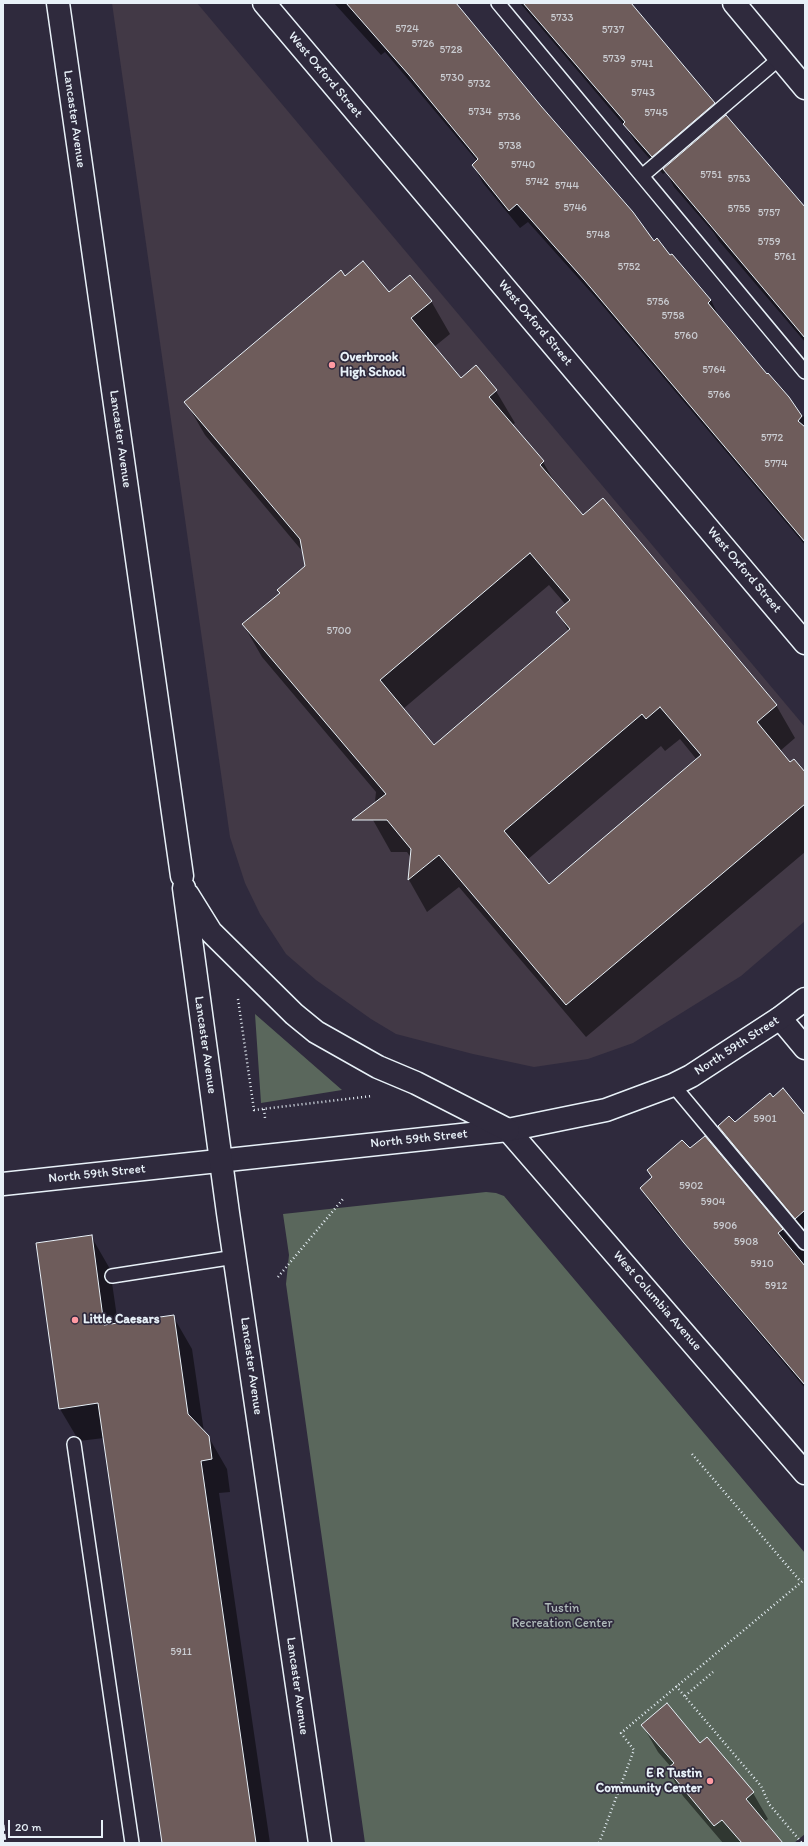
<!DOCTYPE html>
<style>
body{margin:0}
#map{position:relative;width:808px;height:1846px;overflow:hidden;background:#2f2a3d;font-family:Itim,sans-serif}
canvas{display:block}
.frame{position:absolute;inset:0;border:4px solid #e8f1f8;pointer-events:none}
.scale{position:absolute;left:8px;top:1820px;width:95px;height:18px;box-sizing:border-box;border:2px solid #e8f1f8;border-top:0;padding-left:5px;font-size:12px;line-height:14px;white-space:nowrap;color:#e8f1f8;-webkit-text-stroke:3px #2f2a3d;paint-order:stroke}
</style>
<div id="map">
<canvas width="808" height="1846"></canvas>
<div class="frame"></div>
<div class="scale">20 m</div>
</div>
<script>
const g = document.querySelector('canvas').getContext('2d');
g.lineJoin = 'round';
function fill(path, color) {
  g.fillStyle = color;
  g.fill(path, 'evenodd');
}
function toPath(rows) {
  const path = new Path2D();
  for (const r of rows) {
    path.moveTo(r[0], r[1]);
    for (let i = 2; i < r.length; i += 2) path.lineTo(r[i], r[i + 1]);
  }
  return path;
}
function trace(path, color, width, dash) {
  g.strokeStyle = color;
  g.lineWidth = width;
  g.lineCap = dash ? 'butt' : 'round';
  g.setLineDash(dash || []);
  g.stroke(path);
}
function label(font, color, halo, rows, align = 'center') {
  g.font = font + ' Itim,sans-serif';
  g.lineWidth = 3.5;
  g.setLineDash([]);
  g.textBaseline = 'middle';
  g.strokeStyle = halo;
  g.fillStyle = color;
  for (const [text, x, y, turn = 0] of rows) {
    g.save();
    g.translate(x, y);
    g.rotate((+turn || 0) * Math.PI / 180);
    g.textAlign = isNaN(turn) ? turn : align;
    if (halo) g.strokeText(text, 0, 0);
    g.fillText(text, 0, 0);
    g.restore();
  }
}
fill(toPath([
 [112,3,197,3,805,727,805,921,741,976,633,1043,588,1059,534,1067,473,1054,396,1034,371,1019,316,980,286,954,260,914,245,883,230,837]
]), '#423946');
fill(toPath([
 [255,1014,342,1090,261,1103],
 [486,1192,496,1193,504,1196,805,1553,805,1834,794,1843,365,1843,286,1284,289,1255,283,1214]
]), '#5a675c');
fill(toPath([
 [334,3,454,3,654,243,670,257,711,300,720,319,805,418,805,545,597,299,528,222,520,228,483,183,473,165,477,161,385,52,381,55],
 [520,3,630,3,715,103,723,118,805,210,805,342,719,241,714,233,674,187,666,172,663,174,635,142,628,130],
 [345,277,389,293,431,301,450,334,434,347,461,379,496,391,515,423,512,425,543,462,558,488,583,517,776,705,795,738,780,751,790,763,805,774,805,852,586,1037,459,887,427,912,409,880,411,858,407,852,391,852,373,820,376,792,262,657,243,624,281,593,306,567,303,552,205,435,186,402],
 [549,585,566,605,558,612,569,632,434,746,403,709],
 [680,739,697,760,549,885,527,860,661,746,665,751],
 [773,1098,805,1118,805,1235,729,1144,719,1126,735,1123],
 [705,1137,798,1249,805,1252,805,1388,652,1206,641,1188,653,1178,648,1170,690,1150],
 [91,1236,110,1269,118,1324,173,1316,192,1349,204,1432,208,1436,227,1469,230,1492,219,1493,270,1843,163,1843,104,1438,79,1441,60,1409],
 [643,1726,700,1744,753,1793,768,1819,764,1822,780,1843,723,1843,683,1796,668,1770,671,1767,658,1752]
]), '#0007');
const building = toPath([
 [346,3,456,3,541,106,633,212,654,241,657,238,670,255,672,254,711,300,708,303,767,374,768,373,789,397,802,416,798,421,805,427,805,542,585,281,517,204,509,211,472,165,478,159,409,75,346,3],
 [523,3,631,3,715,103,652,157,623,124,625,122,523,3],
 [726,115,805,207,805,338,663,169,726,115],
 [363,261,389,292,410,275,432,301,411,318,461,378,476,365,497,390,489,397,544,461,540,465,583,515,603,498,777,705,757,722,790,762,794,759,805,772,805,804,566,1005,439,855,408,880,411,849,387,820,352,820,386,794,242,624,280,593,277,590,305,566,300,539,184,402,341,270,345,276,363,261],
 [530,553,570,600,556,612,570,629,434,745,380,680,530,553],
 [660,707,701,755,549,884,504,831,642,714,646,719,660,707],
 [783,1088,805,1115,805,1210,795,1219,718,1126,729,1116,735,1122,770,1093,773,1097,783,1088],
 [705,1136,783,1229,778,1233,805,1266,805,1385,684,1243,640,1188,652,1177,647,1170,682,1140,690,1148,705,1136],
 [92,1235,104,1325,174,1315,188,1414,209,1436,212,1459,201,1461,256,1843,162,1843,98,1403,59,1409,36,1243,92,1235],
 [667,1703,700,1743,707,1737,754,1792,746,1799,783,1843,742,1843,722,1820,714,1826,667,1769,674,1763,641,1725,667,1703]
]);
fill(building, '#6e5c5b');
trace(building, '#e8f1f8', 1);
const lane = toPath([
 [498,3,805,372],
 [642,176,780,58],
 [673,1085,805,1243],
 [112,1276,235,1257],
 [74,1444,132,1843]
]);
const street = toPath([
 [264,3,805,643],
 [734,3,805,88],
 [780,1018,805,1048],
 [508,1130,805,1473]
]);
const secondary = toPath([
 [3,1184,508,1130,606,1110,673,1085,691,1076,780,1018,805,999]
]);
const highway = toPath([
 [58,3,182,876],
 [184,888,228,1213,320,1843],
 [188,895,211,932,294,1014,316,1032,378,1067,416,1083,508,1130]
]);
trace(lane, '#e8f1f8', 16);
trace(street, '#e8f1f8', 25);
trace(secondary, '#e8f1f8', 25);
trace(highway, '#e8f1f8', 25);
trace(toPath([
 [238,999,254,1110,372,1096],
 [264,1109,265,1118],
 [278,1277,343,1199],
 [692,1454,801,1582],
 [676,1686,761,1786,769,1804,802,1843],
 [685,1696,713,1672],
 [599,1843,634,1750,621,1733,805,1579]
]), '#e8f1f8', 2.5, [1, 3]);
trace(lane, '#2f2a3d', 13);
trace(street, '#2f2a3d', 22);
trace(secondary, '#2f2a3d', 22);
trace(highway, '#2f2a3d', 22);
trace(toPath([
 [3,1825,5,1843]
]), '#e8f1f8', 3, [6, 3]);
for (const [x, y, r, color] of [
 [332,365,4,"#ff9aa2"],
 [75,1320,4,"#ff9aa2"],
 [710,1781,4,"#ff9aa2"]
]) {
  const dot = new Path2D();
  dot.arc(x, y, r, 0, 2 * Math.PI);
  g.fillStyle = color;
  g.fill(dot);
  trace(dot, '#2f2a3d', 1.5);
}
label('11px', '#caccd1', null, [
 ["5733",562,18],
 ["5724",407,29],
 ["5737",613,30],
 ["5726",423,44],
 ["5728",451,50],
 ["5739",614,59],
 ["5741",642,64],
 ["5730",452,78],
 ["5732",479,84],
 ["5743",643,93],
 ["5734",480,112],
 ["5745",656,113],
 ["5736",509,117],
 ["5738",510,146],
 ["5740",523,165],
 ["5751",711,175],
 ["5753",739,179],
 ["5742",537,182],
 ["5744",567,186],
 ["5746",575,208],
 ["5755",739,209],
 ["5757",769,213],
 ["5748",598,235],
 ["5759",769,242],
 ["5761",785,257],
 ["5752",629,267],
 ["5756",658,302],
 ["5758",673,316],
 ["5760",686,336],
 ["5764",714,370],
 ["5766",719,395],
 ["5772",772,438],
 ["5774",776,464],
 ["5700",339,631],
 ["5901",765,1119],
 ["5902",691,1186],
 ["5904",713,1202],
 ["5906",725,1226],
 ["5908",746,1242],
 ["5910",762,1264],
 ["5912",776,1286],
 ["5911",181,1652]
]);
label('13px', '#e8f1f8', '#2f2a3d', [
 ["West Oxford Street",325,75,50],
 ["Lancaster Avenue",74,119,82],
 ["West Oxford Street",535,323,50],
 ["Lancaster Avenue",120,439,82],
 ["West Oxford Street",744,570,50],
 ["Lancaster Avenue",205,1045,82],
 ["North 59th Street",737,1046,-33],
 ["North 59th Street",419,1139,-6],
 ["North 59th Street",97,1174,-6],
 ["West Columbia Avenue",657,1301,49],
 ["Lancaster Avenue",251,1366,82],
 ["Lancaster Avenue",297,1686,82]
]);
label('bold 13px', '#e8f1f8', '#2f2a3d', [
 ["Overbrook",340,358],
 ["High School",340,373],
 ["Little Caesars",83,1320],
 ["E R Tustin",702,1774,"right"],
 ["Community Center",702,1789,"right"]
], 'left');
label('13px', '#afbaba', '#2f2a3d', [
 ["Tustin",562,1609],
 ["Recreation Center",562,1624]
]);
</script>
